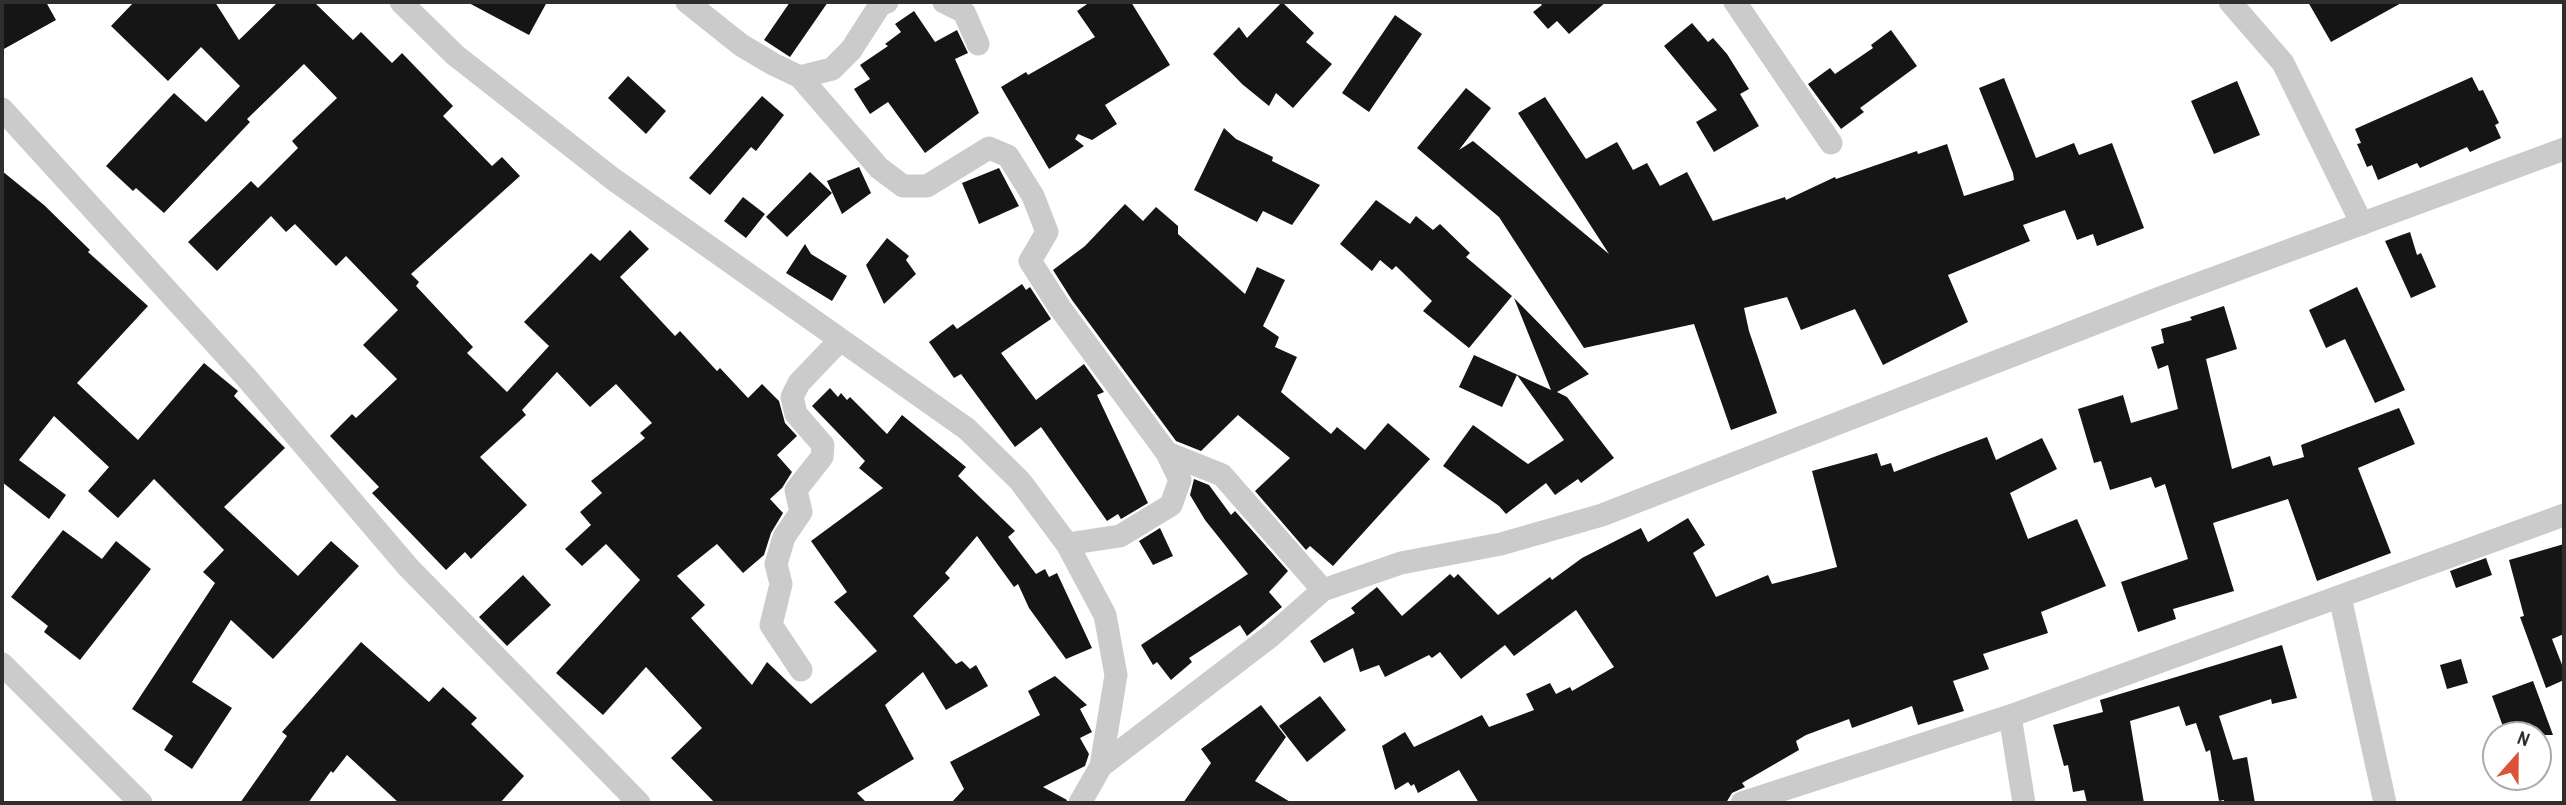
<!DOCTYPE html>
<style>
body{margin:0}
#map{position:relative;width:2566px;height:805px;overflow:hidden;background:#fff;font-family:"Archivo Narrow",sans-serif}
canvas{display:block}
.frame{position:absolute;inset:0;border:4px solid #2e2e2e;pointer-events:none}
.north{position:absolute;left:2482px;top:721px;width:70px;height:70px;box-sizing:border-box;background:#fff;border:2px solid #ababab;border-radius:50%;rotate:21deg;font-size:19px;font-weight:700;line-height:28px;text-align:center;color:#2e2e2e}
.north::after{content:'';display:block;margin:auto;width:24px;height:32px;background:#dd5338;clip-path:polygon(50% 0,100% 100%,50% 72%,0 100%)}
</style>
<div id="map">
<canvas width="2566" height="805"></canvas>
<div class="frame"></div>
<div class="north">N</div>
</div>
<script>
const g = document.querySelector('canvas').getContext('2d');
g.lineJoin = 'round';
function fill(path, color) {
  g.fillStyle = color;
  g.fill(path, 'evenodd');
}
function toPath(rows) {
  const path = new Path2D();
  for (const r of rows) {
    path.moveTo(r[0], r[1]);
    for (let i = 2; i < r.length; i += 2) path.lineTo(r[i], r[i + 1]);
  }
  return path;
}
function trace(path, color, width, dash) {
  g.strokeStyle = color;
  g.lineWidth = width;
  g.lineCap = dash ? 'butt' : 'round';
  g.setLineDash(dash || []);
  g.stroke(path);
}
fill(toPath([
 [2,2,46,2,56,20,2,50],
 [134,2,215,2,239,40,278,2,314,2,353,40,361,32,392,63,402,53,453,106,443,116,492,166,502,157,520,176,411,274,419,282,416,286,473,347,467,353,507,392,549,346,524,322,591,253,600,261,630,230,649,249,620,277,675,336,680,331,717,371,720,368,748,398,762,384,779,401,785,423,797,436,777,455,792,472,782,488,770,499,783,513,771,533,764,555,743,573,717,544,677,576,705,605,691,618,752,685,767,662,811,704,877,651,834,602,847,592,811,541,883,488,859,468,865,461,812,406,830,388,838,397,841,393,847,400,850,397,887,434,902,415,966,467,958,476,1015,531,1008,537,1036,574,1045,569,1049,577,1057,573,1092,648,1066,659,1029,608,1018,584,1014,587,977,536,945,573,950,578,913,616,956,664,962,661,970,669,976,665,988,686,946,710,923,672,885,705,914,759,857,793,867,803,715,803,671,758,702,728,646,667,603,715,556,673,640,580,606,544,582,566,565,549,591,525,580,512,602,493,591,481,645,438,640,433,652,423,616,384,590,407,557,372,522,410,526,415,480,457,527,505,471,559,465,552,446,570,372,493,379,487,330,436,352,414,356,418,397,379,363,345,398,310,346,256,336,266,295,224,286,232,271,216,217,271,188,242,251,181,258,188,298,148,292,141,337,98,304,64,247,119,250,122,164,213,136,188,133,191,106,166,174,93,206,122,240,86,201,47,168,81,111,26],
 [467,2,547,2,529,35],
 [790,2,828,2,790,57,764,40],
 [1090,2,1131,2,1170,65,1105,105,1117,124,1092,140,1078,134,1075,139,1084,146,1049,169,1001,87,1026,72,1028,75,1095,37,1077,11],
 [1282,2,1314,33,1306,42,1332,64,1293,108,1276,93,1269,106,1242,84,1213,54,1239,27,1247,38],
 [1539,2,1606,2,1569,34,1557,21,1548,29,1533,12,1542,5],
 [2308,2,2403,2,2331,42],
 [914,11,935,42,957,30,968,53,955,59,979,113,925,153,888,102,870,114,854,89,870,79,860,65,888,46,885,44,901,32,895,24],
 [1395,15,1422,34,1369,112,1342,93],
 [1692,23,1708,42,1713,38,1727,54,1749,89,1740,94,1759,126,1714,152,1696,122,1717,110,1664,46],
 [1891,30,1917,66,1860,108,1864,112,1841,129,1808,84,1830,68,1835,74,1873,48,1871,45],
 [628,76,666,111,646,134,608,98],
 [2472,77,2479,91,2483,90,2499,123,2495,125,2501,138,2470,152,2467,147,2420,168,2417,163,2378,180,2372,165,2367,167,2357,144,2361,143,2355,129],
 [2004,78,2036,158,2074,143,2079,155,2112,143,2144,228,2097,246,2093,234,2077,240,2065,210,2023,225,2030,241,1948,275,1968,322,1883,365,1855,309,1801,330,1787,297,1744,308,1749,331,1777,413,1731,430,1694,324,1584,348,1499,217,1417,148,1466,88,1491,108,1459,150,1473,141,1609,254,1518,113,1545,97,1586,159,1617,142,1633,170,1647,163,1660,186,1687,172,1713,221,1785,197,1786,200,1835,177,1836,179,1917,151,1918,154,1947,144,1964,196,2014,180,2013,173,1979,88],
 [2237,81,2260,135,2214,154,2191,101],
 [762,96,784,115,756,151,751,147,710,195,689,178],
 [1224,128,1236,139,1273,157,1272,161,1320,185,1292,225,1263,211,1257,222,1194,190],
 [859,167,871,193,842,214,827,181],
 [999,168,1019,206,979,224,962,183],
 [2,171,44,205,90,250,88,252,148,306,77,383,138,440,204,363,238,391,234,396,285,448,224,507,298,576,331,541,359,566,273,659,231,620,192,682,232,708,192,769,164,750,173,736,132,709,215,583,203,572,224,550,154,479,118,518,88,491,109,467,54,416,19,460,66,495,49,519,2,482],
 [810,172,832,193,787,237,766,217],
 [743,197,765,214,746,238,724,221],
 [1376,200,1410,224,1416,216,1433,230,1440,224,1470,253,1466,257,1512,296,1469,348,1423,311,1432,301,1396,266,1392,270,1380,260,1372,271,1340,244],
 [1125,204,1143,221,1156,207,1178,226,1178,234,1245,294,1257,267,1285,280,1263,326,1279,337,1275,347,1297,357,1281,392,1331,434,1337,427,1365,450,1388,423,1430,459,1333,566,1310,546,1306,550,1255,491,1290,458,1238,415,1201,451,1176,441,1072,300,1053,270,1085,246],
 [2410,232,2417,255,2421,253,2436,287,2411,298,2385,241],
 [887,238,909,256,906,260,916,274,884,304,866,265],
 [805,244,811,254,847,276,832,301,786,273],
 [1022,284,1026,290,1030,287,1051,319,1001,353,1036,400,1084,364,1104,392,1097,395,1148,503,1121,519,1118,514,1107,521,1041,427,1015,447,961,374,954,378,929,342,953,324,957,329],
 [2357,287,2405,390,2375,403,2345,339,2326,348,2309,310],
 [1514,298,1589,374,1557,392,1567,397,1614,458,1581,483,1578,479,1555,495,1546,483,1506,514,1499,506,1443,466,1473,425,1528,464,1564,440,1517,375,1502,407,1459,387,1474,355,1551,390],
 [2224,306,2237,349,2206,359,2232,469,2270,456,2273,466,2304,457,2301,445,2399,408,2415,444,2358,468,2391,553,2317,581,2288,499,2213,523,2234,591,2173,609,2176,619,2138,632,2121,582,2188,559,2165,484,2155,488,2151,477,2110,490,2101,461,2094,463,2078,409,2123,395,2131,423,2178,409,2168,365,2158,369,2151,347,2164,343,2161,329,2192,320,2190,317],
 [1987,437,1996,460,2042,438,2057,469,2010,493,2028,539,2077,519,2106,586,2041,612,2048,633,1983,654,1989,669,1953,681,1964,711,1918,725,1912,706,1852,728,1849,719,1806,735,1796,741,1799,750,1742,783,1745,787,1732,793,1726,803,1479,803,1459,770,1418,793,1414,784,1411,786,1408,782,1395,790,1382,746,1405,732,1414,747,1482,715,1489,727,1534,710,1526,694,1550,683,1556,694,1570,687,1572,691,1614,667,1576,610,1514,656,1505,645,1461,679,1440,652,1432,658,1429,655,1385,677,1379,665,1360,672,1353,648,1324,663,1310,641,1355,613,1351,608,1377,587,1402,616,1450,574,1454,578,1458,574,1498,615,1550,577,1552,580,1582,558,1641,528,1648,542,1688,518,1705,545,1693,553,1716,597,1768,575,1772,584,1837,567,1812,471,1877,453,1881,466,1891,463,1894,472],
 [1194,479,1209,485,1231,515,1235,511,1288,571,1269,592,1282,607,1247,636,1240,625,1189,658,1192,662,1171,680,1157,662,1153,665,1141,645,1248,574,1205,520,1190,495],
 [1160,528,1173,556,1153,565,1139,541],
 [63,530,102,559,116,541,151,569,80,660,44,632,48,626,11,597],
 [2564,544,2564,634,2552,639,2564,670,2564,680,2546,688,2520,617,2524,616,2509,560],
 [2486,558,2492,575,2456,588,2450,571],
 [523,575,551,605,507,646,479,617],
 [361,642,429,702,443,687,477,718,471,724,524,776,500,803,399,803,347,755,333,773,331,771,308,803,240,803,287,736,282,732],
 [2282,645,2297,698,2272,704,2271,699,2219,716,2233,760,2247,757,2255,803,2224,803,2224,800,2219,801,2210,750,2206,752,2196,723,2186,726,2179,706,2130,721,2144,803,2087,803,2084,790,2073,792,2068,765,2064,766,2053,725,2103,712,2100,700],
 [2461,659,2468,683,2447,689,2440,665],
 [1055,676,1087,705,1080,709,1092,732,1080,738,1089,754,1085,766,1043,787,1067,800,1066,803,951,803,964,789,950,762,1040,715,1028,691],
 [2533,681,2553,735,2506,735,2492,696],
 [1320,696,1346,730,1307,762,1279,726],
 [1261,705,1286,737,1255,781,1292,803,1183,803,1211,763,1201,749]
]), '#151515');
trace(toPath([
 [401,2,455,55,613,179,967,429,1020,481,1067,544,1105,615,1116,675,1101,766,1080,803],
 [687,2,741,45,773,64,800,77,879,168,903,186,927,186,989,148,1008,156,1033,196,1047,232,1030,261,1060,308,1167,453,1180,480,1171,505,1120,536,1067,544],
 [944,2,964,12,978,44],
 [1735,2,1831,143],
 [2230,2,2283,63,2362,224],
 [800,77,832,69,851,50,880,5,887,2],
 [2,109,245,376,408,567,639,803],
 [1167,453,1222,475,1323,590],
 [2340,597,2385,803],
 [2,664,141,803],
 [801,670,771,625,781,584,776,564,784,537,801,512,796,490,822,457,823,445,796,414,792,397,799,383,840,340],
 [2010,716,2024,803],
 [1101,766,1272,635,1323,590,1401,563,1501,544,1602,515,2160,298,2564,149],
 [1742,803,2010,716,2564,515]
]), '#cbcbcb', 23);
</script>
